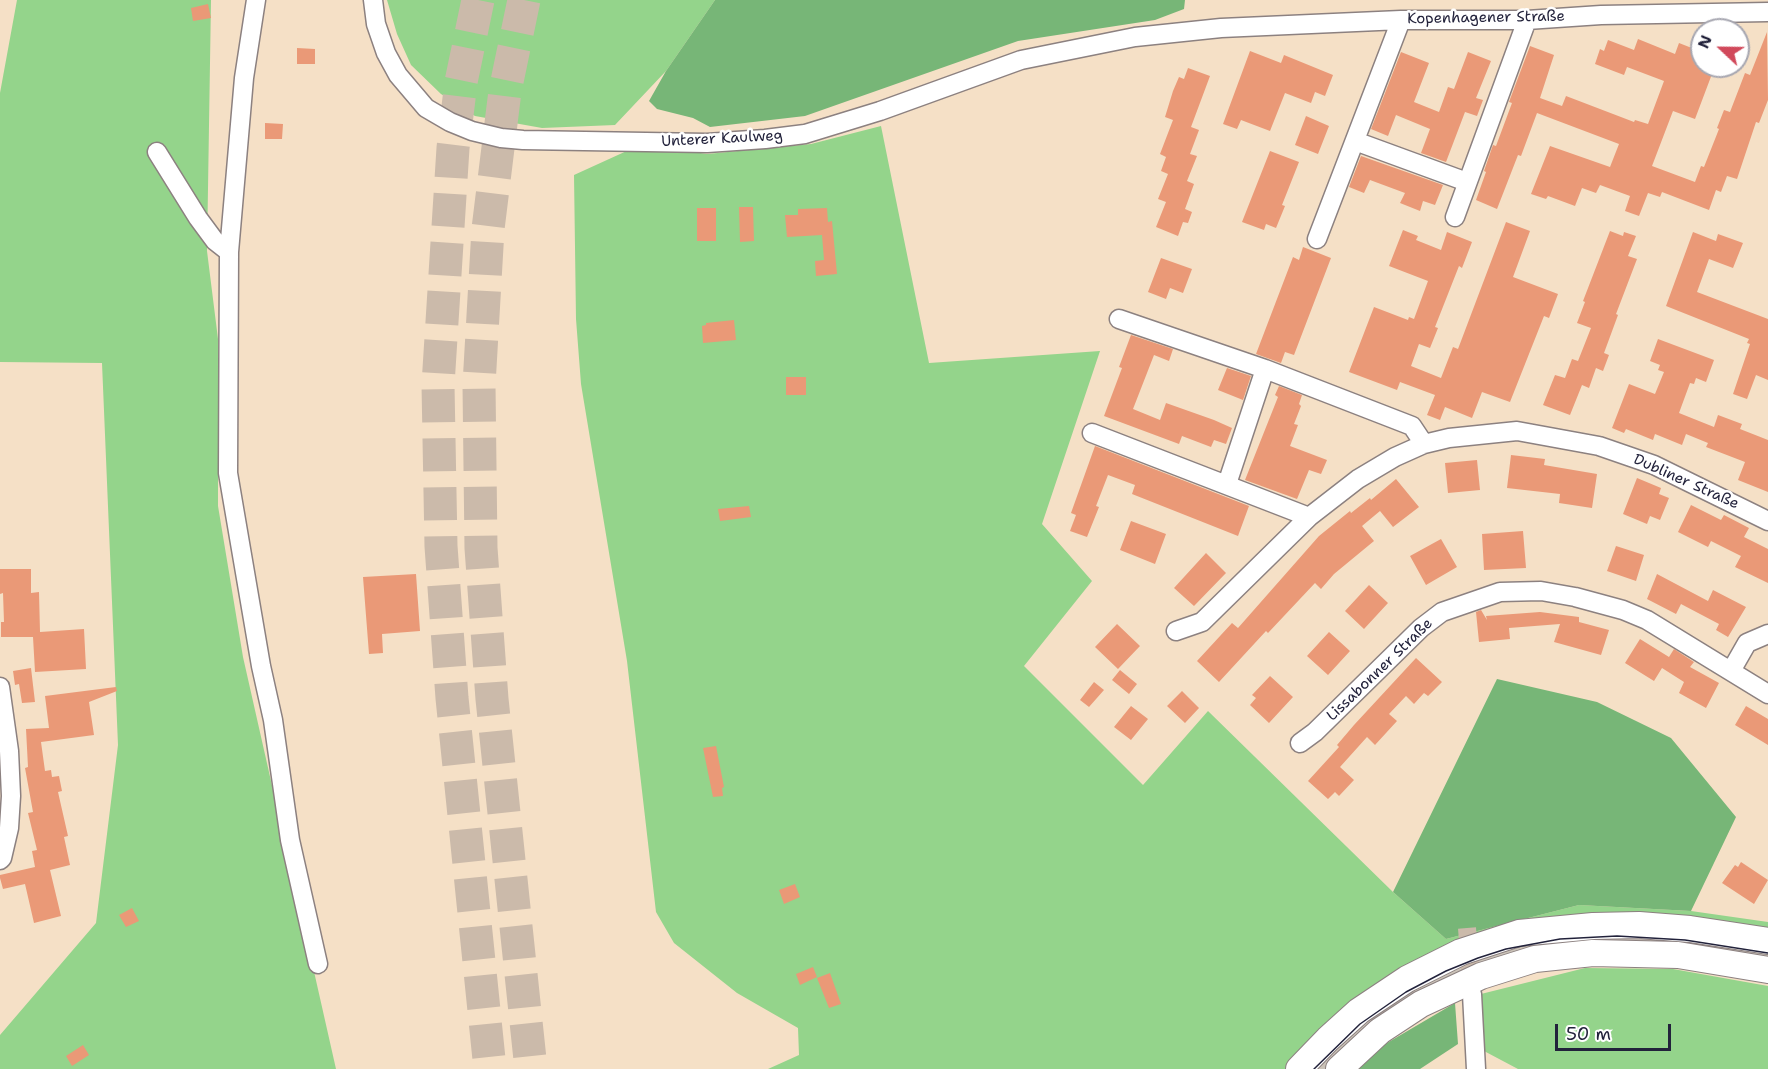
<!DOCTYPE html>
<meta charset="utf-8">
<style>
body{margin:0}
#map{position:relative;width:1768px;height:1069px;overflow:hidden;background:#f5e0c6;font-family:"Shantell Sans",sans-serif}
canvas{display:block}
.north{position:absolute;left:1690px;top:18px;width:60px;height:60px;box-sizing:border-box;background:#fff;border:2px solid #a7a7b1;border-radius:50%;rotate:292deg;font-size:16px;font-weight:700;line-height:24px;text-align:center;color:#22223b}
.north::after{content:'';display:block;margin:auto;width:21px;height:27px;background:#d1495b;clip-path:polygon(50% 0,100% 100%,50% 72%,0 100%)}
.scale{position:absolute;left:1555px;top:1024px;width:116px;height:27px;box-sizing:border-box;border:3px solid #22223b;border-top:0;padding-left:8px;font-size:18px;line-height:21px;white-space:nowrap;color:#22223b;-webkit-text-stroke:4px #fff;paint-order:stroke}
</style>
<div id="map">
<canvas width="1768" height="1069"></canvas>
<div class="north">N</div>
<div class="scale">50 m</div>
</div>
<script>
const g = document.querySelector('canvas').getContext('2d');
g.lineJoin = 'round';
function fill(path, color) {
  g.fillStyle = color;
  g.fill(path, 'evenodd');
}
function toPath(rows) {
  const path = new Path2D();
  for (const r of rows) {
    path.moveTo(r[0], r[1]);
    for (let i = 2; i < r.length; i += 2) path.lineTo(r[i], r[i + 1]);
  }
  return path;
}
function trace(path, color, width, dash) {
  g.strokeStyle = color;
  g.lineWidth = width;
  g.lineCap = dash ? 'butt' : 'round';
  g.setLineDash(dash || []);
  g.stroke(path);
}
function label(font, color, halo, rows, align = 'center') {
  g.font = font + ' "Shantell Sans",sans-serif';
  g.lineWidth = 5;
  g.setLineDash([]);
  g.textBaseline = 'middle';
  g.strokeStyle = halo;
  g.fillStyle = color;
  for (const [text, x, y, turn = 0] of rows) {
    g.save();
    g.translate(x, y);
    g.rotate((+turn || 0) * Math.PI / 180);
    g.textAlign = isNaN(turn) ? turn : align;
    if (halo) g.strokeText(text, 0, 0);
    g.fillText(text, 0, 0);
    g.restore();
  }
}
fill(toPath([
 [1596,932,1768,949,1768,963,1530,955,1328,1069,1308,1069,1388,999,1488,951]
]), '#cbc3b8');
fill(toPath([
 [17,0,211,0,207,251,218,339,218,506,243,657,336,1069,0,1069,0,1035,96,923,118,745,102,363,0,362,0,93],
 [387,0,715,0,666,71,615,125,542,128,475,116,441,94,411,65,397,34],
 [881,126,929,363,1100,351,1042,524,1092,581,1024,666,1143,785,1208,711,1393,892,1446,939,1579,905,1691,911,1768,922,1768,934,1498,933,1289,1069,768,1069,799,1055,798,1028,737,993,674,943,656,912,627,661,581,384,576,319,574,175,642,144,707,154,811,144],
 [1585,968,1673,969,1768,986,1768,1069,1518,1069,1484,1051,1481,994]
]), '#94d48b');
fill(toPath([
 [715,0,1185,0,1184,9,1155,20,1018,41,805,116,710,127,693,118,657,109,649,101,666,71],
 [1497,679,1597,702,1671,738,1736,817,1691,911,1579,905,1446,939,1393,892],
 [1455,1003,1458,1044,1420,1069,1357,1069,1370,1053]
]), '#77b677');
fill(toPath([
 [208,4,211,18,193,21,191,8],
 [1767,32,1768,100,1759,123,1756,122,1737,179,1727,176,1721,192,1716,190,1709,210,1662,192,1660,197,1648,193,1639,216,1625,211,1630,196,1600,185,1596,193,1582,188,1575,206,1548,196,1546,199,1531,194,1550,146,1610,167,1619,144,1537,113,1521,156,1518,155,1497,209,1476,200,1486,172,1484,171,1493,145,1496,146,1512,103,1509,102,1530,46,1554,55,1540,98,1562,106,1566,96,1634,122,1635,120,1648,124,1664,81,1627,67,1624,75,1595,64,1600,49,1604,51,1608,40,1634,50,1638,39,1675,54,1679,43,1702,52,1702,66,1715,66,1695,119,1673,111,1652,166,1695,182,1701,166,1704,167,1719,129,1717,128,1724,110,1730,112,1745,73,1750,75],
 [297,48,315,49,315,64,297,64],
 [1250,51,1281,63,1284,55,1333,75,1325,96,1315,92,1311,103,1285,93,1270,131,1241,120,1237,129,1223,124],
 [1401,52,1429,63,1414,102,1439,112,1448,87,1454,89,1468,52,1491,61,1476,98,1483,100,1477,116,1465,112,1446,162,1421,153,1430,129,1396,115,1388,136,1371,129],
 [1188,68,1210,76,1191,127,1199,130,1190,154,1197,156,1187,181,1194,184,1185,209,1192,212,1188,223,1183,222,1178,236,1156,227,1166,202,1158,199,1168,174,1161,171,1166,157,1160,154,1173,120,1165,117,1173,91,1179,77,1184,79],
 [1306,116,1329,126,1318,154,1295,145],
 [265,123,283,124,282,139,265,139],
 [1270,151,1299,162,1282,205,1285,206,1276,228,1266,224,1264,230,1242,222],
 [1361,156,1443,185,1435,205,1423,201,1420,211,1400,203,1405,193,1370,180,1364,193,1349,187],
 [739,207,753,207,754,241,740,242],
 [697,208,716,208,716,241,697,241],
 [827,208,828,222,832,221,837,274,816,276,815,261,824,260,822,235,787,237,785,215,798,215,798,209],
 [1506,222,1530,231,1513,277,1558,294,1549,318,1544,316,1510,402,1482,392,1472,418,1445,407,1440,420,1427,415,1435,395,1400,382,1397,390,1349,372,1374,307,1408,320,1409,317,1414,319,1428,281,1389,266,1403,230,1418,236,1416,240,1441,250,1447,232,1472,242,1462,268,1459,266,1435,327,1438,328,1430,348,1419,344,1411,366,1441,378,1453,347,1458,349],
 [1610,231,1623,236,1624,232,1636,236,1628,256,1637,259,1616,314,1618,315,1604,353,1609,355,1603,371,1596,368,1589,388,1582,385,1570,415,1543,405,1555,375,1565,378,1572,359,1578,361,1591,328,1577,323,1585,302,1583,301],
 [1693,232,1716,241,1718,234,1743,243,1733,268,1709,259,1697,292,1768,319,1768,380,1756,375,1747,399,1733,394,1750,344,1747,343,1749,339,1666,306],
 [1303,247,1331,258,1294,355,1285,352,1281,363,1256,354,1293,257,1299,260],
 [1161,258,1192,269,1183,293,1170,288,1166,299,1148,292],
 [734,320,736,340,703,343,702,326,706,325,706,323],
 [1131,335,1173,349,1169,361,1154,355,1133,409,1160,420,1166,403,1214,420,1232,428,1226,444,1214,440,1211,447,1182,436,1179,444,1104,416,1122,368,1119,367],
 [1658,339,1714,360,1706,382,1696,378,1694,384,1690,383,1679,413,1714,427,1718,415,1742,424,1740,429,1768,440,1768,492,1738,480,1745,462,1706,447,1708,443,1686,434,1682,445,1655,434,1653,440,1626,429,1624,433,1612,428,1629,384,1655,394,1664,372,1658,370,1660,365,1650,361],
 [1227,368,1251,376,1243,400,1218,390],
 [786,377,806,377,806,395,786,395],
 [1279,386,1302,395,1299,404,1301,406,1294,424,1298,425,1290,446,1327,460,1321,474,1309,470,1297,499,1245,480,1278,397,1275,395],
 [1095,446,1249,506,1238,536,1132,494,1135,485,1108,475,1096,506,1099,507,1087,537,1070,531,1076,515,1071,513],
 [1511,455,1545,459,1544,465,1597,474,1592,508,1559,503,1560,494,1507,488],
 [1477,460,1480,490,1448,493,1445,463],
 [1637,478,1661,488,1659,494,1669,498,1660,520,1650,516,1647,524,1623,514],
 [1396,479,1419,507,1393,527,1380,511,1362,526,1374,541,1334,574,1321,589,1315,583,1268,633,1266,631,1219,682,1197,661,1232,623,1238,628,1319,536,1350,511,1351,513,1370,498,1371,500],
 [1691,505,1721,520,1724,515,1749,528,1744,537,1768,549,1768,583,1735,567,1741,556,1711,541,1708,547,1678,532],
 [749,506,751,517,720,521,718,509],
 [1131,521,1166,534,1155,564,1120,550],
 [1523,531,1526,568,1484,570,1482,534],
 [1441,539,1457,567,1426,585,1410,556],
 [1616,546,1644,555,1636,581,1607,571],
 [1206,553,1226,573,1194,606,1174,588],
 [0,569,31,569,31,593,39,592,40,632,84,629,86,669,35,672,33,637,1,637,1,622,4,622,3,593,0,594],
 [416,574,420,631,382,634,383,653,369,654,363,577],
 [1657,574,1708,601,1713,590,1746,607,1728,637,1716,630,1719,624,1681,604,1676,614,1647,599],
 [1369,585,1388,603,1364,629,1345,611],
 [1481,610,1487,620,1486,616,1540,612,1579,617,1579,622,1609,630,1601,655,1554,642,1560,624,1509,628,1510,639,1479,642,1476,612],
 [1117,624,1140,646,1118,669,1095,647],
 [1329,632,1350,651,1328,675,1307,656],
 [1640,639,1669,657,1674,649,1694,662,1690,667,1719,683,1706,708,1679,693,1684,682,1662,668,1654,681,1625,663],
 [1416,658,1442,682,1428,696,1424,693,1414,704,1406,696,1389,714,1397,721,1375,745,1367,737,1340,767,1354,780,1339,796,1335,792,1328,799,1308,781,1339,747,1337,745,1354,725],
 [31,668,35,702,22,703,19,684,15,685,13,671],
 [1120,670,1137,684,1129,694,1112,680],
 [1270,676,1293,697,1269,723,1250,705,1256,698,1252,695],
 [1094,682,1104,690,1089,707,1080,700],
 [116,687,117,691,89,702,94,735,41,742,45,771,51,770,52,777,59,776,62,791,58,792,68,836,64,837,70,865,50,870,61,916,34,923,25,884,3,889,0,878,0,875,35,867,32,851,37,850,28,813,33,812,25,768,28,767,26,729,49,728,45,696],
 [1182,691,1199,708,1185,723,1167,706],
 [1131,706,1148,719,1131,740,1114,727],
 [1746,706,1768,719,1768,745,1735,725],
 [716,746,724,787,722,788,723,796,713,797,703,748],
 [1741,862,1768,880,1754,904,1722,883,1735,865,1738,867],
 [795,884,800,897,784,904,779,890],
 [132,908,139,921,126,927,119,915],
 [813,967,817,977,800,985,796,974],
 [830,973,841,1004,829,1008,817,978],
 [83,1045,89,1055,72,1066,66,1056]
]), '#ea9977');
trace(toPath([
 [1467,928,1472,992]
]), '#cbbaaa', 18, [18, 9]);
trace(toPath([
 [478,0,461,82,453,148,438,385,441,546,452,698,490,1069],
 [524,0,505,91,488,229,479,385,481,548,492,699,531,1069]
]), '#cbbaaa', 33, [33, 16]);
const minor = toPath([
 [256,0,244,78,229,252,228,473,261,666,273,720,290,840,318,964],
 [373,0,376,24,386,53,398,75,426,108,450,122,472,131,501,138,523,140,707,143,765,139,805,134,880,111,1021,60,1135,37,1221,28,1401,20,1527,20,1601,15,1768,12],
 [1355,141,1467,182],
 [157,152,198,218,215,241,229,252],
 [1455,217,1527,20],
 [1317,239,1401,20],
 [1119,319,1265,369,1412,426,1424,444],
 [1092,433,1309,517],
 [1227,484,1265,369],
 [1176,631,1202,622,1309,517,1358,479,1395,457,1424,444,1449,438,1517,431,1599,446,1654,465,1768,521],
 [1731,671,1747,643,1768,634],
 [0,687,9,751,11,796,9,828,2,858,0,860],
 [1300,743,1315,732,1421,628,1442,612,1500,592,1541,591,1575,597,1623,610,1647,620,1768,694],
 [1472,994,1476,1069]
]);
const secondary = toPath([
 [1299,1069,1328,1039,1359,1011,1407,979,1461,952,1519,933,1593,926,1639,925,1690,929,1768,941],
 [1339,1069,1380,1031,1421,1004,1481,976,1535,959,1593,953,1678,955,1768,970]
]);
trace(minor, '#8c8180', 21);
trace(secondary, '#8c8180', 28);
trace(minor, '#fff', 18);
trace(secondary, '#fff', 26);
trace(toPath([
 [1314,1069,1360,1024,1406,992,1446,971,1478,958,1506,949,1560,939,1617,936,1685,940,1768,953]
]), '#22223b', 1.5);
label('15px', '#22223b', '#fff', [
 ["Kopenhagener Straße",1486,18,-1],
 ["Unterer Kaulweg",722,139,-3],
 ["Dubliner Straße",1686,482,24],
 ["Lissabonner Straße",1380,670,-44]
]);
</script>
